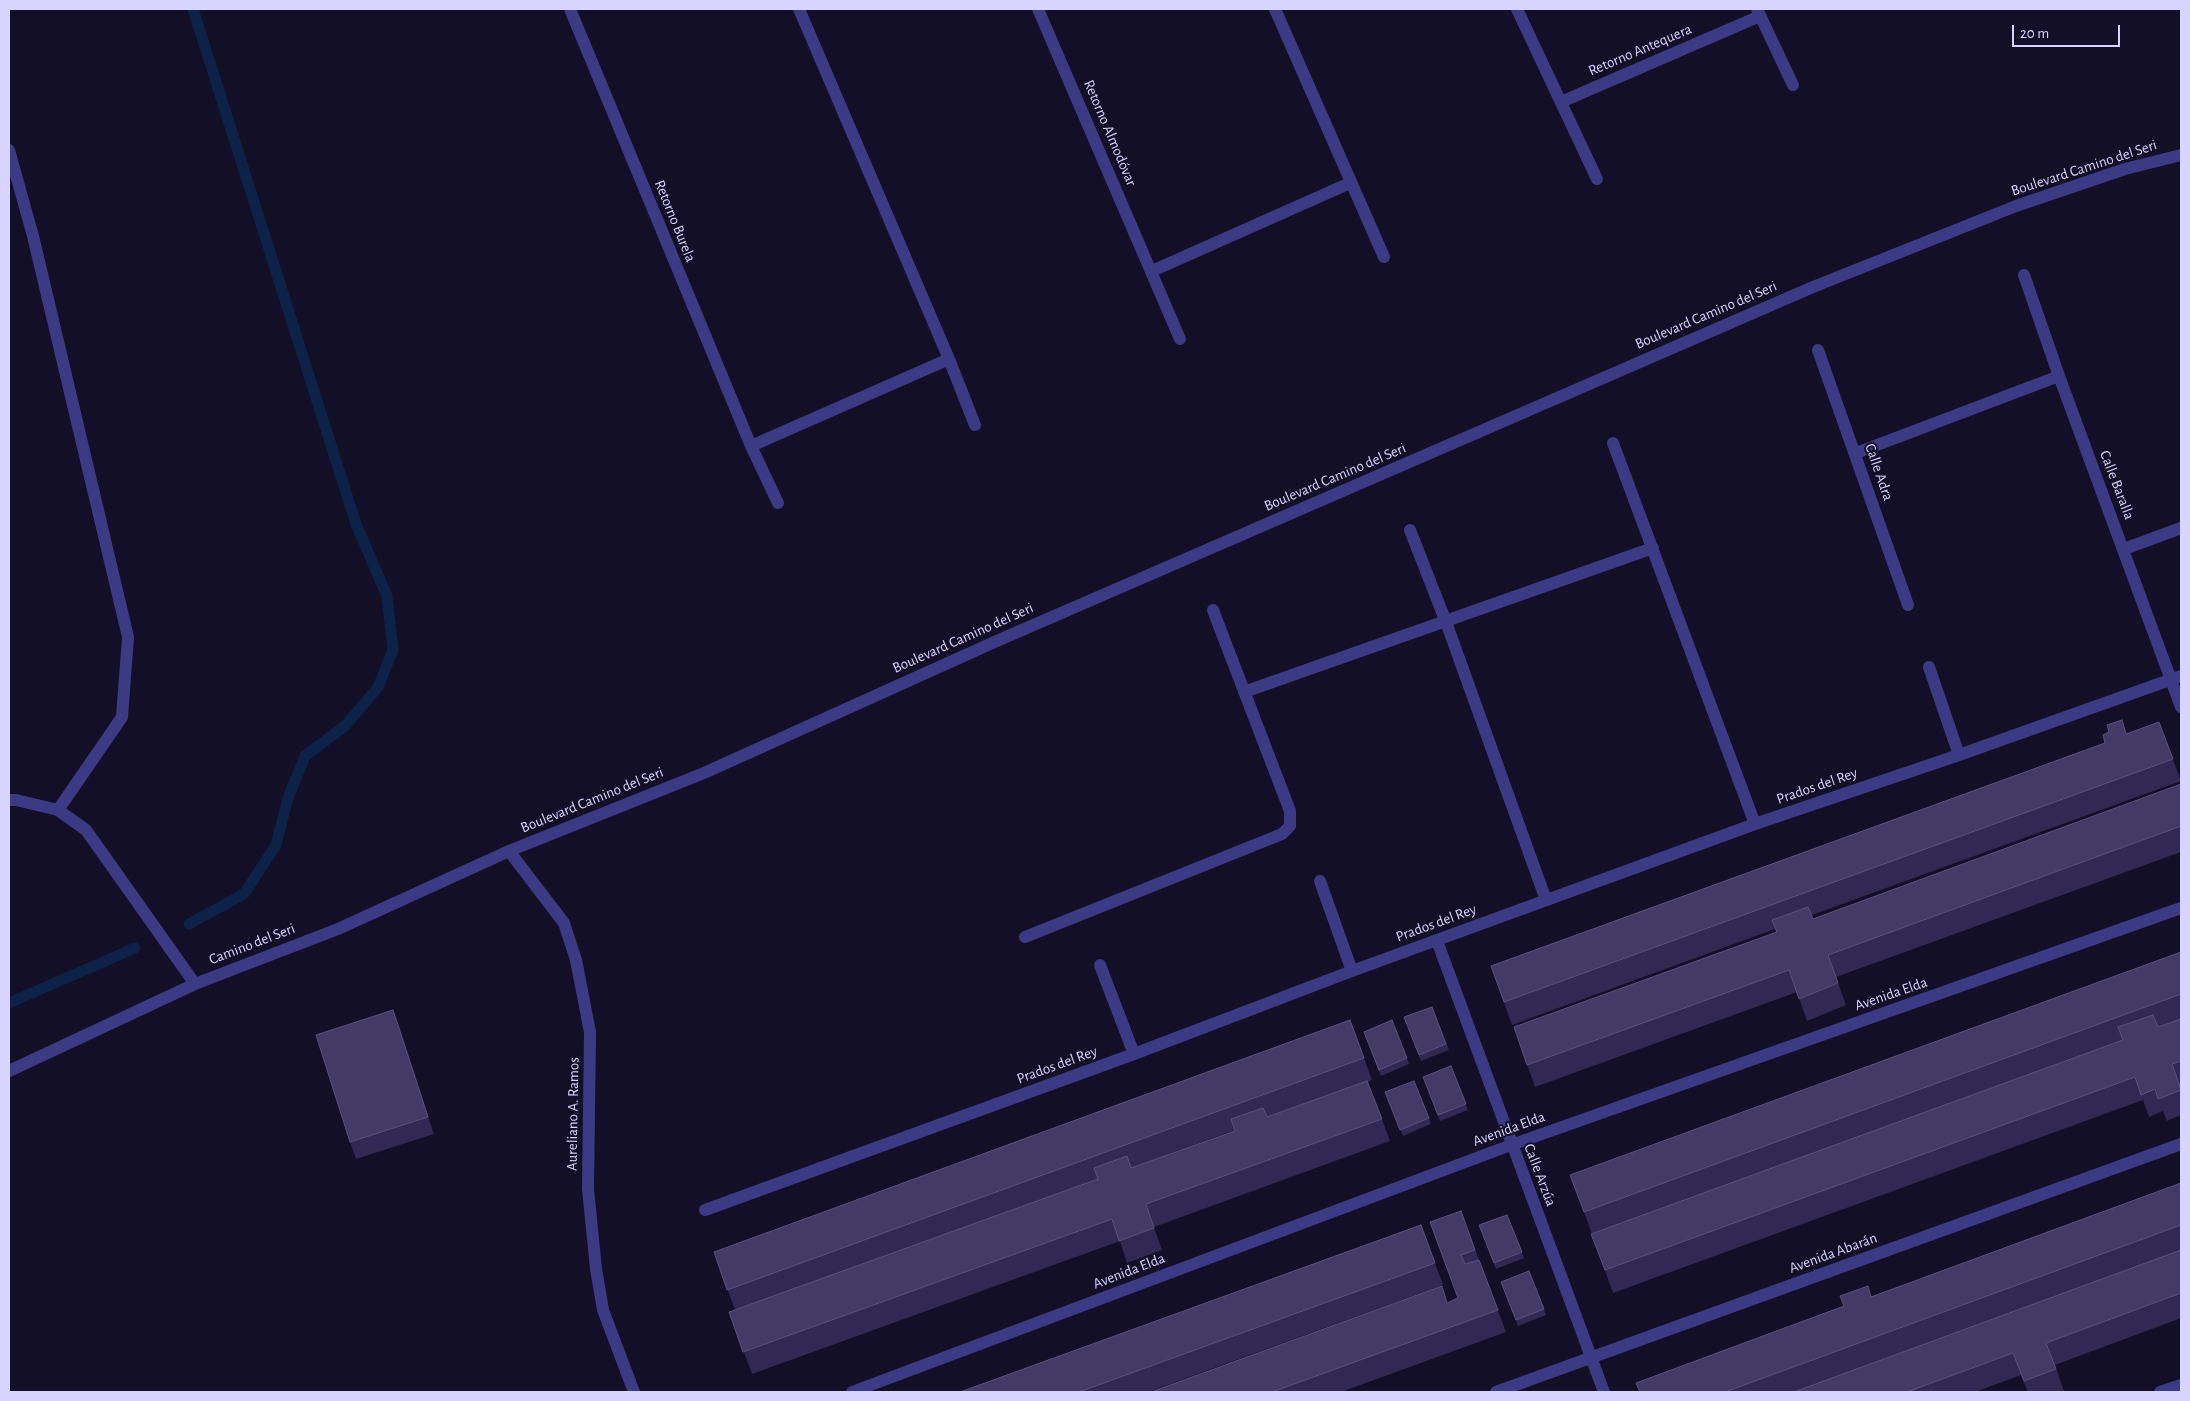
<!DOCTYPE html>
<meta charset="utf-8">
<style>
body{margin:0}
#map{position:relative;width:2190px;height:1401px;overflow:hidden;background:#130f26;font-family:"Alegreya Sans",sans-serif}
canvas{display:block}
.frame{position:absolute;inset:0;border:10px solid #d9d4ff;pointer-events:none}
.scale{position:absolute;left:2012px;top:25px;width:108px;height:22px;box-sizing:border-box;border:2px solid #d9d4ff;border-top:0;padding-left:6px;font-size:15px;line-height:18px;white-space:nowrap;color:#d9d4ff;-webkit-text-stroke:4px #130f26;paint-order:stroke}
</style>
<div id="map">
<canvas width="2190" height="1401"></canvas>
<div class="frame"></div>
<div class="scale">20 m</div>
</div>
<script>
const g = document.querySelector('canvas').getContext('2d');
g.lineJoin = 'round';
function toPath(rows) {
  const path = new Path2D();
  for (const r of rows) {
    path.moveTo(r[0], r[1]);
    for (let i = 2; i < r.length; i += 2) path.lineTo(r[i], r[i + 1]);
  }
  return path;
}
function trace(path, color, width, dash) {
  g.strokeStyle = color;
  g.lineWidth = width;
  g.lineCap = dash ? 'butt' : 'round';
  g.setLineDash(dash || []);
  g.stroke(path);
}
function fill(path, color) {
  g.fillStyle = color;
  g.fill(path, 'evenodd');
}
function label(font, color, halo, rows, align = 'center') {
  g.font = font + ' "Alegreya Sans",sans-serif';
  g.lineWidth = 4;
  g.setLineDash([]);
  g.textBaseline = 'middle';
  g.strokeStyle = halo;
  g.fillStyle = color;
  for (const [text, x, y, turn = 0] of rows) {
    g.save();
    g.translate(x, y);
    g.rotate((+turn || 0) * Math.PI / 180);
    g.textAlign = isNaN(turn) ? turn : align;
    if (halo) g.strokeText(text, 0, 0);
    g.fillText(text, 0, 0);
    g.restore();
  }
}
trace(toPath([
 [189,924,244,894,276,845,288,798,305,756,346,725,378,687,393,650,387,596,356,524,193,9],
 [9,1003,135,948]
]), '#0c2248', 11);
trace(toPath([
 [570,9,751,446,778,503],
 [799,9,949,359,975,425],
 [1038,9,1180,339],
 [1275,9,1384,257],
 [1517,9,1597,179],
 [1757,9,1793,85],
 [1561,102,1760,16],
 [9,150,33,236,128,637,122,717,58,810],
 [1152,271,1350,183],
 [2024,275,2059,376,2181,707],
 [1818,350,1908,605],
 [1613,443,1755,824],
 [751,446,949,359],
 [1856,453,2059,376],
 [1410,530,1446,622,1546,900],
 [2124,549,2181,528],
 [1929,667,1959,755],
 [1244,692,1653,548],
 [9,800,16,800,58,810,86,830,195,984],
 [509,851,564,923,576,960,590,1032,588,1189,596,1269,603,1310,634,1392],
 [1320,881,1352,971],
 [1025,937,1282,834,1290,826,1290,811,1213,610],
 [1437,941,1604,1392],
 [1100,965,1134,1054],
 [9,1071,195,984,338,929,509,851,704,773,999,640,1813,287,2016,206,2125,169,2181,155],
 [705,1210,1134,1054,1352,971,1755,824,1959,755,2181,676],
 [852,1392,1511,1145,2181,908],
 [1496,1392,2181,1144],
 [2160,1392,2181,1385]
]), '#3d3a85', 12);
fill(toPath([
 [2122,720,2127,734,2159,722,2181,781,1812,915,1813,919,2181,784,2181,852,1836,977,1846,1005,1807,1021,1797,992,1535,1087,1514,1027,1776,932,1775,929,1512,1025,1491,966,2105,743,2109,732],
 [2181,952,2181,1086,2180,1086,2181,1090,2181,1115,2167,1121,2163,1111,2149,1117,2143,1100,1613,1293,1584,1212],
 [1432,1007,1449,1050,1421,1061,1404,1017],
 [1350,1020,1372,1080,1368,1082,1390,1141,1154,1227,1162,1250,1127,1263,1120,1241,752,1374,729,1312,735,1310,714,1252],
 [1235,1130,1235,1131,1131,1168],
 [1392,1020,1409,1064,1381,1076,1364,1032],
 [400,1028,434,1134,356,1159,350,1142],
 [1451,1066,1468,1110,1440,1121,1423,1077],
 [1385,1092,1429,1118,1431,1124,1403,1136],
 [2181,1183,2181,1318,2055,1365,2064,1391,2061,1392,2028,1392,2021,1375,1975,1392,1640,1392,1871,1297],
 [1461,1211,1506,1332,1341,1392,1151,1392,1448,1303,1458,1298],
 [1507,1215,1524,1258,1496,1269,1479,1225],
 [1421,1225,1443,1285,1148,1392,960,1392],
 [1529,1271,1546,1315,1518,1326,1501,1282]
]), '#312854');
fill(toPath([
 [393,1010,400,1028,434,1134,428,1117]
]), '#1d163a');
const building = toPath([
 [2122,720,2126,734,2159,722,2173,759,1504,1002,1491,966,2105,743,2103,735,2109,732,2107,725,2122,720],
 [2181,784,2181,826,1828,955,1838,983,1799,999,1789,970,1527,1065,1514,1027,1777,932,1772,920,1808,907,1813,919,2181,784],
 [2181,952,2181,994,1584,1212,1570,1175,2181,952],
 [1432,1007,1446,1044,1419,1055,1404,1017,1432,1007],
 [393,1010,428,1117,350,1142,316,1035,393,1010],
 [2153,1015,2158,1027,2181,1019,2181,1061,2172,1064,2181,1090,2158,1099,2155,1089,2141,1095,2135,1077,1605,1270,1591,1234,2123,1040,2118,1027,2153,1015],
 [1350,1020,1364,1058,727,1290,714,1252,1350,1020],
 [1392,1020,1407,1058,1379,1070,1364,1032,1392,1020],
 [1451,1066,1466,1104,1438,1115,1423,1077,1451,1066],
 [1367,1081,1382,1119,1146,1204,1154,1228,1119,1241,1112,1219,743,1352,729,1312,1098,1179,1094,1168,1127,1156,1131,1168,1235,1131,1231,1119,1263,1108,1267,1117,1367,1081],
 [1414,1081,1429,1118,1400,1130,1385,1092,1414,1081],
 [2181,1183,2181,1225,1725,1392,1640,1392,1636,1383,1844,1306,1840,1296,1868,1286,1871,1297,2181,1183],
 [1461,1211,1475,1250,1461,1255,1465,1264,1479,1260,1498,1310,1272,1392,1151,1392,1442,1286,1447,1303,1458,1298,1430,1222,1461,1211],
 [1507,1215,1522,1252,1494,1263,1479,1225,1507,1215],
 [1421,1225,1435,1263,1079,1392,960,1392,1421,1225],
 [2181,1250,2181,1293,2046,1343,2056,1369,2024,1381,2013,1353,1907,1392,1794,1392,2181,1250],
 [1529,1271,1544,1309,1516,1320,1501,1282,1529,1271]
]);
fill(building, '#433a66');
trace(building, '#5a527e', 1);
label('15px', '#d9d4ff', '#130f26', [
 ["Retorno Antequera",1640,50,-23],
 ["Retorno Almodóvar",1110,133,67],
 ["Boulevard Camino del Seri",2084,168,-18],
 ["Retorno Burela",675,221,68],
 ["Boulevard Camino del Seri",1706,315,-23],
 ["Calle Adra",1879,472,71],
 ["Boulevard Camino del Seri",1335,477,-23],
 ["Calle Baralla",2117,485,69],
 ["Boulevard Camino del Seri",963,638,-24],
 ["Prados del Rey",1817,786,-19],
 ["Boulevard Camino del Seri",592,800,-22],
 ["Prados del Rey",1436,923,-20],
 ["Camino del Seri",252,944,-21],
 ["Avenida Elda",1891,994,-19],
 ["Prados del Rey",1057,1065,-20],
 ["Aureliano A. Ramos",573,1114,-89],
 ["Avenida Elda",1509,1129,-20],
 ["Calle Arzúa",1540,1175,69],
 ["Avenida Abarán",1833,1253,-20],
 ["Avenida Elda",1129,1271,-21]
]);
</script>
